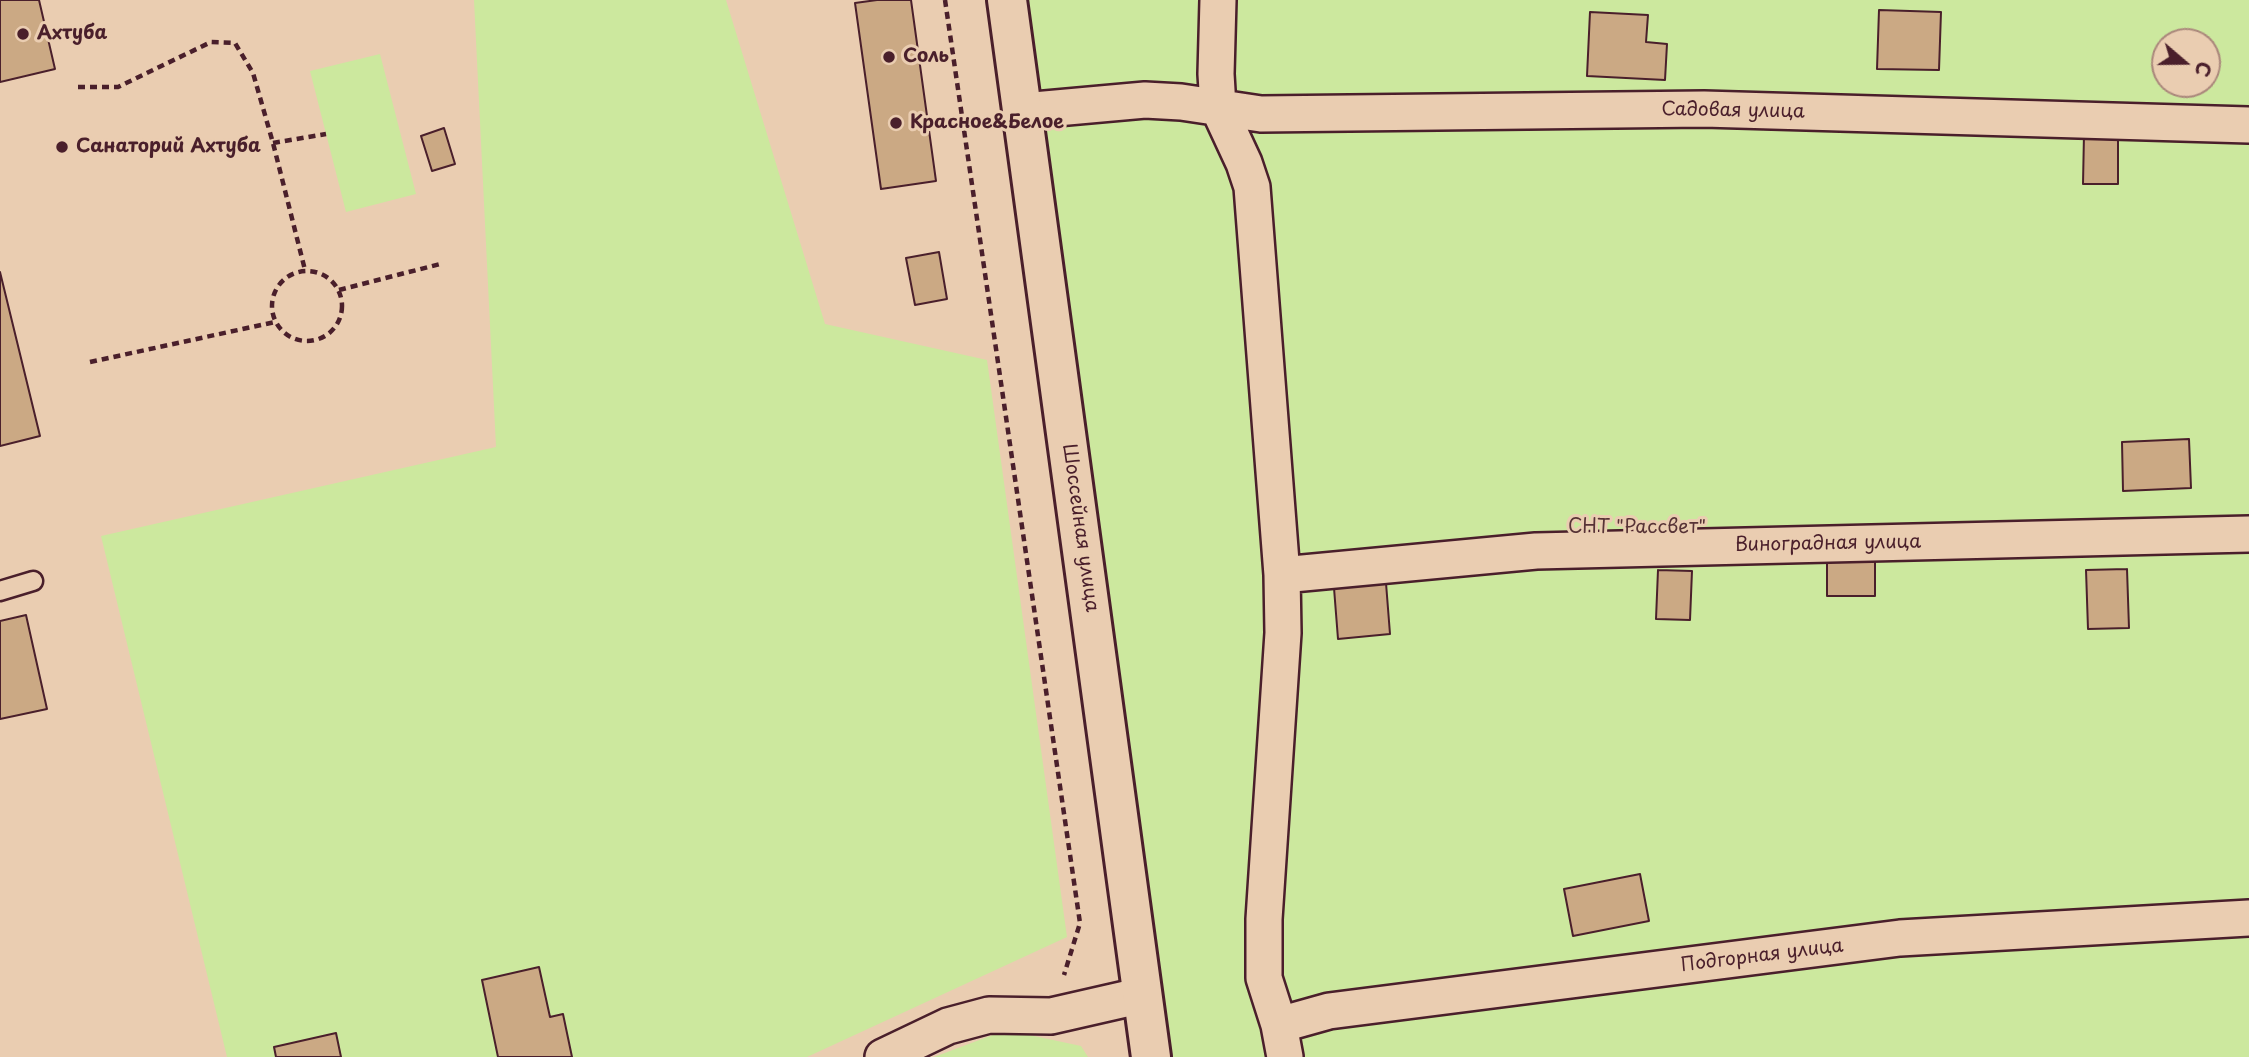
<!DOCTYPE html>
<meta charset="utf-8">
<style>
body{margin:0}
#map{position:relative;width:2249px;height:1057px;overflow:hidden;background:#eacdb1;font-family:"Playpen Sans",sans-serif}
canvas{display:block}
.north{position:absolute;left:2151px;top:28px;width:70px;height:70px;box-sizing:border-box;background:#eacdb1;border:2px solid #aa877b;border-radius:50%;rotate:110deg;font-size:19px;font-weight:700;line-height:28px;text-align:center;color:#4a1f2b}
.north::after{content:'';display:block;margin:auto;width:24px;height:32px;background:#4a1f2b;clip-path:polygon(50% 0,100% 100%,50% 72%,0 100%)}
</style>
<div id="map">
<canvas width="2249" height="1057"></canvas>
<div class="north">С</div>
</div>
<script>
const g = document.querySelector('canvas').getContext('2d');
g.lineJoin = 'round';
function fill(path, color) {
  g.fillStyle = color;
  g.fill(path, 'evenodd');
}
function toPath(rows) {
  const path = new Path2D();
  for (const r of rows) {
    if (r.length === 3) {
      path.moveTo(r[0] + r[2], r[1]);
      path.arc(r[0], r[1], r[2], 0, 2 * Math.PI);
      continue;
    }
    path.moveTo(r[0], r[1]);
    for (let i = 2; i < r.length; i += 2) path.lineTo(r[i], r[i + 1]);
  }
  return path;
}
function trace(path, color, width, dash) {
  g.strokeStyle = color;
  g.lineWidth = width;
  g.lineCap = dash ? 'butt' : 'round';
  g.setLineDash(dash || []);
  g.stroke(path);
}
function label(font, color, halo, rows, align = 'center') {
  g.font = font + ' "Playpen Sans",sans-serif';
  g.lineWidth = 6;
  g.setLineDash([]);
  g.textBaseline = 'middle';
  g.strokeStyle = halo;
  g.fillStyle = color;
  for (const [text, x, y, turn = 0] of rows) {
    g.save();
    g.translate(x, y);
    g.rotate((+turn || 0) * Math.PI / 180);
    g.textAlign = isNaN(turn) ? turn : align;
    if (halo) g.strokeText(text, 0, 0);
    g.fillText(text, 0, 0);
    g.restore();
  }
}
fill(toPath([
 [474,0,726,0,825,324,987,360,1067,937,807,1057,227,1057,101,536,496,447],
 [1025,0,2249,0,2249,1057,1161,1057],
 [2165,42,2207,42,2207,84,2165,84],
 [380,54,416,194,346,212,310,71],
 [1006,1030,1081,1046,1088,1057,934,1057]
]), '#cce89e');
const building = toPath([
 [0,0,39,0,55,69,0,82,0,0],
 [877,0,911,0,936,181,881,189,855,3,877,0],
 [1879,10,1941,12,1939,70,1877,69,1879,10],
 [1590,12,1648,15,1646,42,1667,44,1665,80,1587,76,1590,12],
 [444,128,455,164,432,171,421,136,444,128],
 [2084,134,2118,134,2118,184,2083,184,2084,134],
 [939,252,947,299,915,305,906,258,939,252],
 [0,272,40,436,0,446,0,272],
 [2189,439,2191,488,2123,491,2122,442,2189,439],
 [1875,559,1875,596,1827,596,1827,560,1875,559],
 [2127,569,2129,628,2088,629,2086,570,2127,569],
 [1658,570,1692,571,1690,620,1656,619,1658,570],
 [1386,583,1390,634,1338,639,1334,588,1386,583],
 [26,615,47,709,0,719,0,621,26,615],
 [1640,874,1649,921,1573,936,1564,889,1640,874],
 [539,967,550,1017,563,1014,572,1057,498,1057,482,980,539,967],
 [336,1033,341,1057,276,1057,274,1047,336,1033]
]);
fill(building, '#cba984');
trace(building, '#4a1f2b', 2);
const service = toPath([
 [0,591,33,581]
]);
const minor = toPath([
 [1218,0,1216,74,1218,107,1244,163,1252,187,1282,575,1283,633,1264,919,1264,978,1279,1025,1285,1057],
 [1023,111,1145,100,1181,102,1261,114,1704,109,2249,125],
 [1282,575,1536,551,2249,534],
 [1279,1025,1329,1011,1900,938,2249,918],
 [883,1057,948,1026,989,1015,1051,1016,1143,995]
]);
const tertiary = toPath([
 [1007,0,1151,1057]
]);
trace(service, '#4a1f2b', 23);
trace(minor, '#4a1f2b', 40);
trace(tertiary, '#4a1f2b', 44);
trace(toPath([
 [945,0,1080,923,1064,975],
 [78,87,118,87,211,42,235,43,253,73,273,143,305,270],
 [273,143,326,134],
 [307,306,35],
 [339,290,440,264],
 [90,362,275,322]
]), '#4a1f2b', 4.5, [7, 5]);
trace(service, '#eacdb1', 18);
trace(minor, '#eacdb1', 35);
trace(tertiary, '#eacdb1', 38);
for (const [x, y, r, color] of [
 [23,34,7,"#4a1f2b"],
 [889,57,7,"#4a1f2b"],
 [896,123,7,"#4a1f2b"],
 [62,147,7,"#4a1f2b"]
]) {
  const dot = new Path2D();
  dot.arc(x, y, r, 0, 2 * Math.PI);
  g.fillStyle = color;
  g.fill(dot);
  trace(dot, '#eacdb1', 2.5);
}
label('bold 19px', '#4a1f2b', '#eacdb1', [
 ["Ахтуба",37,34],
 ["Соль",903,57],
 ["Красное&Белое",910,123],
 ["Санаторий Ахтуба",76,147]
], 'left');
label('19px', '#4a1f2b', '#eacdb1', [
 ["Садовая улица",1733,111,1],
 ["Шоссейная улица",1080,528,82],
 ["Виноградная улица",1828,544,-1],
 ["Подгорная улица",1762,956,-7]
]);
label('19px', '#573336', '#eacdb1', [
 ["СНТ \"Рассвет\"",1637,528]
]);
</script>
